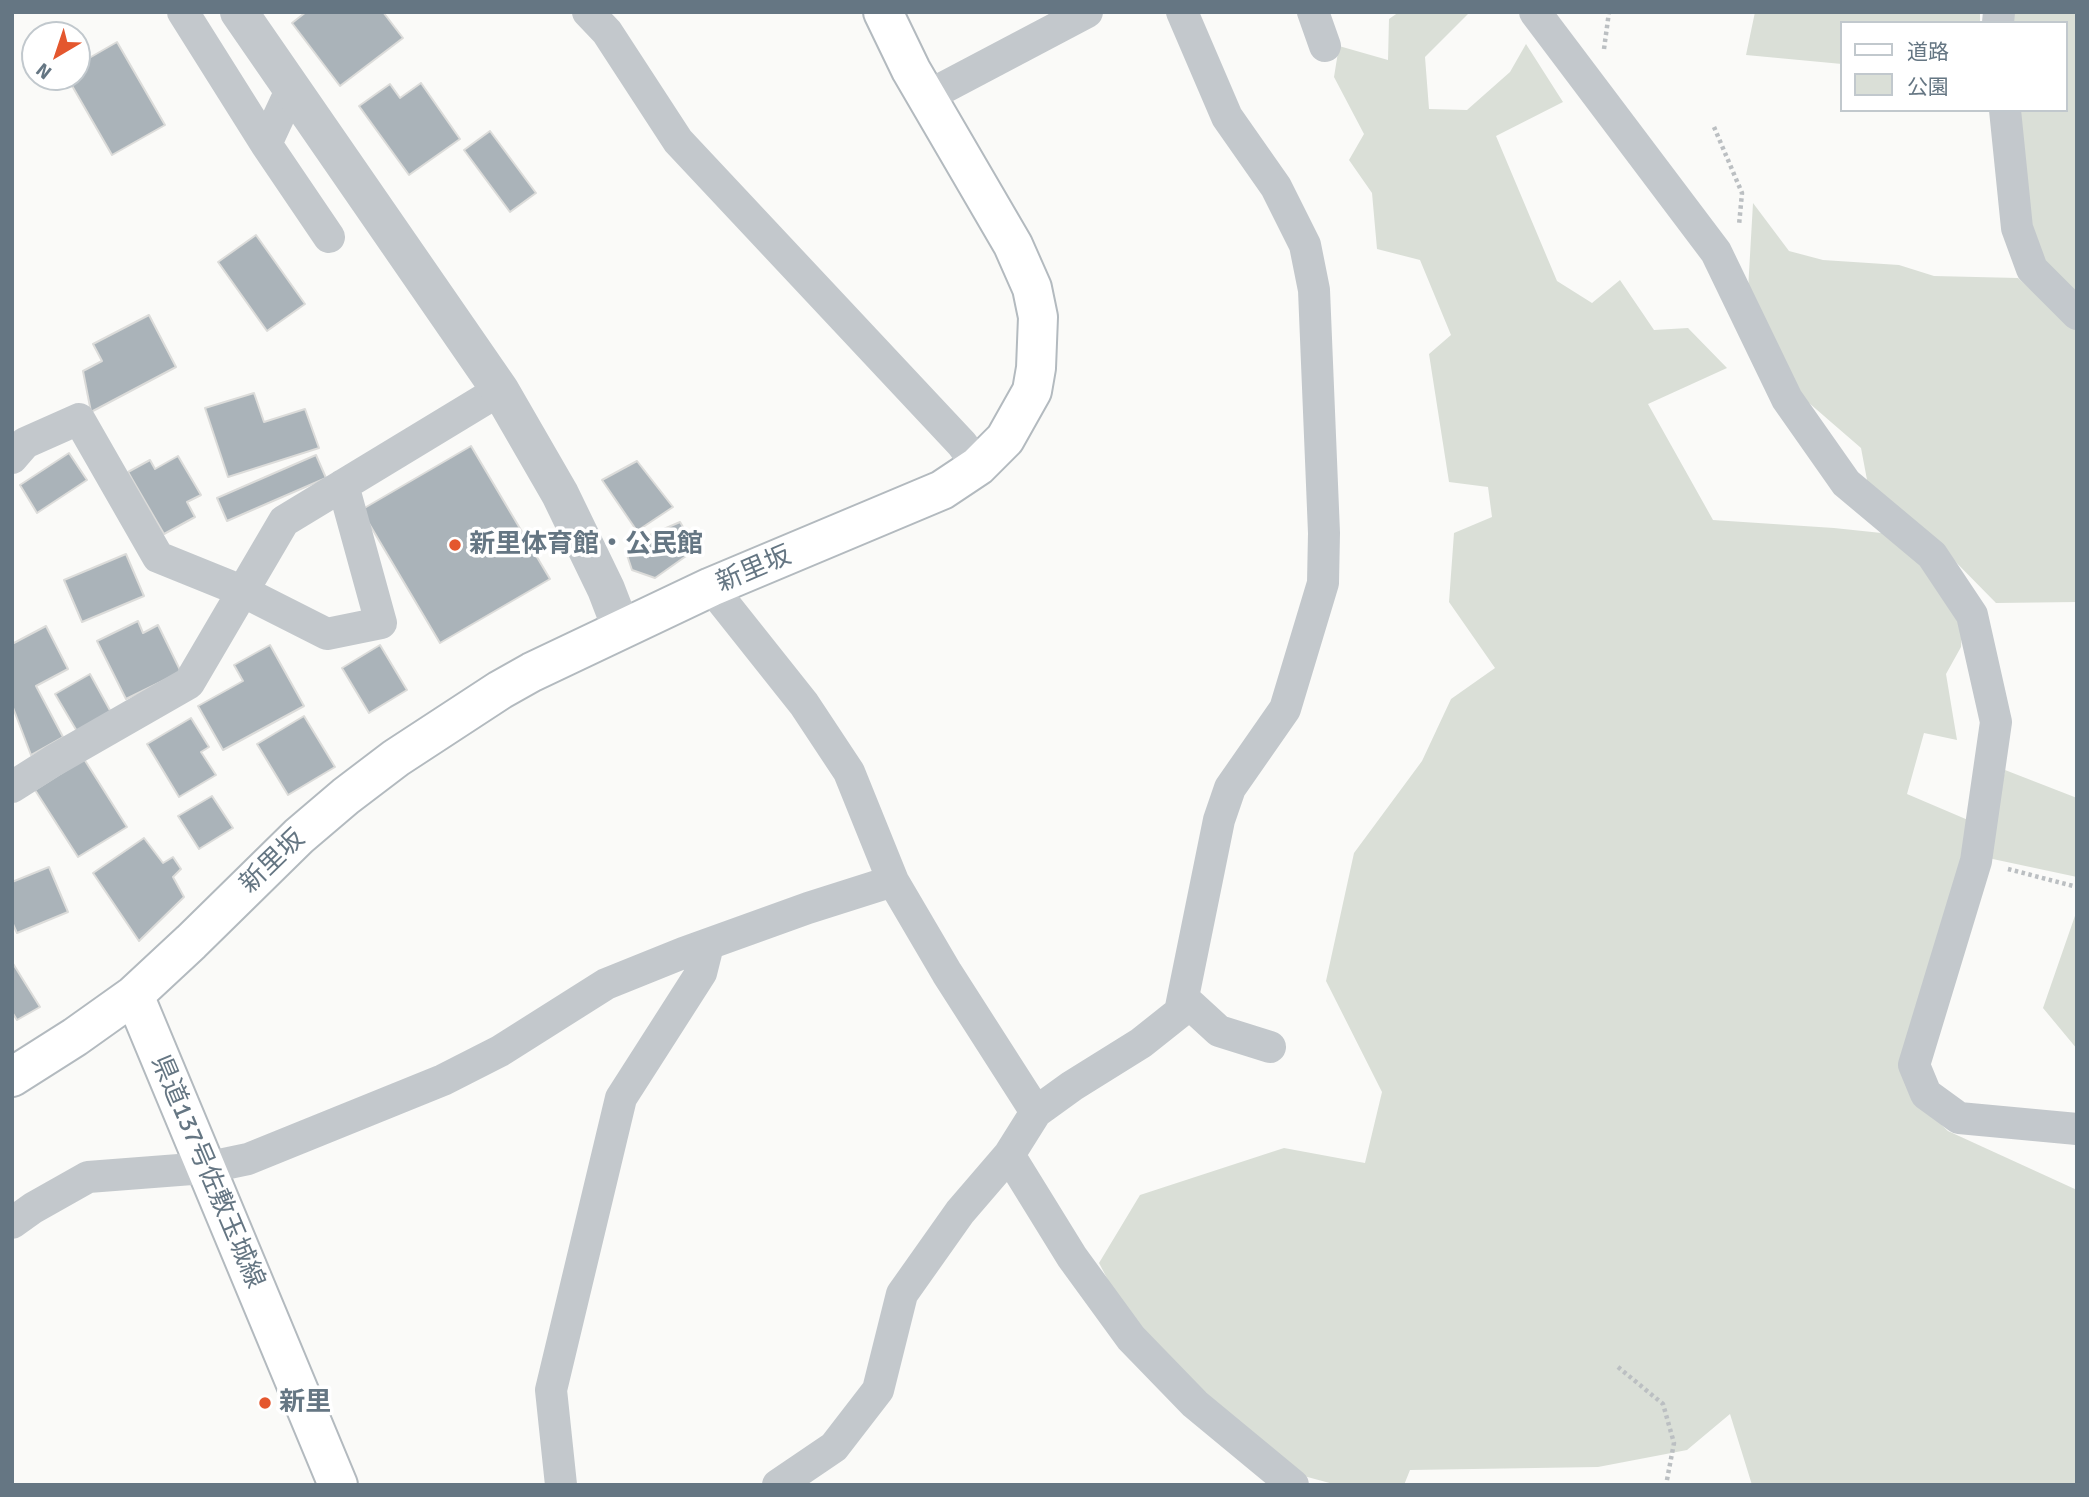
<!DOCTYPE html>
<meta charset="utf-8">
<style>
body{margin:0}
#map{position:relative;width:2089px;height:1497px;overflow:hidden;background:#fafaf8;font-family:Signika,"Noto Sans JP",sans-serif}
canvas{display:block}
.frame{position:absolute;inset:0;border:14px solid #657683;pointer-events:none}
.legend{position:absolute;left:1840px;top:21px;width:228px;height:91px;box-sizing:border-box;background:#fff;border:2px solid #c1c8cd;margin:0;padding:9px 12px;list-style:none;font-size:21px;color:#657683}
.legend li{display:flex;align-items:center;gap:14px;height:35px}
.legend b{width:35px;border:2px solid #c1c8cd}
.north{position:absolute;left:21px;top:21px;width:70px;height:70px;box-sizing:border-box;background:#fff;border:2px solid #c1c8cd;border-radius:50%;rotate:219deg;font-size:19px;font-weight:700;line-height:28px;text-align:center;color:#657683}
.north::after{content:'';display:block;margin:auto;width:24px;height:32px;background:#e4572e;clip-path:polygon(50% 0,100% 100%,50% 72%,0 100%)}
</style>
<div id="map">
<canvas width="2089" height="1497"></canvas>
<div class="frame"></div>
<ul class="legend">
<li><b style="height:9px;background:#fff"></b>道路</li>
<li><b style="height:19px;background:#dadfd7"></b>公園</li>
</ul>
<div class="north">N</div>
</div>
<script>
const g = document.querySelector('canvas').getContext('2d');
g.lineJoin = 'round';
function fill(path, color) {
  g.fillStyle = color;
  g.fill(path, 'evenodd');
}
function toPath(rows) {
  const path = new Path2D();
  for (const r of rows) {
    path.moveTo(r[0], r[1]);
    for (let i = 2; i < r.length; i += 2) path.lineTo(r[i], r[i + 1]);
  }
  return path;
}
function trace(path, color, width, dash) {
  g.strokeStyle = color;
  g.lineWidth = width;
  g.lineCap = dash ? 'butt' : 'round';
  g.setLineDash(dash || []);
  g.stroke(path);
}
function label(font, color, halo, rows, align = 'center') {
  g.font = font + ' Signika,"Noto Sans JP",sans-serif';
  g.lineWidth = 7;
  g.setLineDash([]);
  g.textBaseline = 'middle';
  g.strokeStyle = halo;
  g.fillStyle = color;
  for (const [text, x, y, turn = 0] of rows) {
    g.save();
    g.translate(x, y);
    g.rotate((+turn || 0) * Math.PI / 180);
    g.textAlign = isNaN(turn) ? turn : align;
    if (halo) g.strokeText(text, 0, 0);
    g.fillText(text, 0, 0);
    g.restore();
  }
}
fill(toPath([
 [1399,12,1470,12,1425,57,1429,109,1467,110,1510,72,1526,44,1563,102,1496,136,1557,281,1592,303,1620,280,1654,330,1688,328,1727,368,1648,404,1713,520,1834,528,1891,534,1928,563,1963,620,1961,647,1946,674,1957,740,1924,733,1907,794,1968,820,1917,1101,1948,1131,2077,1190,2077,1485,1752,1485,1730,1414,1687,1450,1598,1467,1410,1470,1404,1485,1337,1485,1300,1475,1189,1384,1128,1318,1099,1263,1140,1195,1284,1148,1365,1163,1382,1092,1326,981,1354,853,1422,761,1451,699,1495,668,1449,602,1454,533,1492,517,1488,487,1449,482,1429,354,1451,335,1420,260,1377,249,1372,193,1349,160,1364,134,1334,77,1339,46,1388,60,1389,19],
 [1755,12,1980,12,1980,23,1842,23,1842,64,1746,55],
 [2013,12,2077,12,2077,297,2047,268,2029,226,2018,110,2066,110,2066,23,2013,23],
 [1753,203,1789,251,1823,260,1899,265,1934,276,2018,278,2077,331,2077,602,1996,603,1938,544,1868,485,1861,448,1794,390,1748,290],
 [2005,770,2077,798,2077,877,1988,858],
 [2077,910,2077,1049,2043,1008]
]), '#dadfd7');
const building = toPath([
 [306,12,383,12,403,38,340,86,292,23,306,12],
 [117,42,165,125,112,155,67,77,77,77,77,65,117,42],
 [421,83,460,139,409,175,359,106,390,84,400,98,421,83],
 [490,131,536,193,510,212,464,150,490,131],
 [256,235,305,304,267,331,218,262,256,235],
 [149,315,176,367,91,412,83,371,102,361,93,344,149,315],
 [254,393,264,422,305,409,319,448,228,477,205,408,254,393],
 [471,446,550,579,440,643,361,510,471,446],
 [69,453,87,480,37,513,20,485,69,453],
 [316,455,326,478,227,521,217,498,316,455],
 [178,456,201,495,187,502,195,517,164,534,128,472,150,460,155,469,178,456],
 [637,461,673,507,637,531,602,480,637,461],
 [680,522,696,549,655,578,632,570,627,555,636,541,680,522],
 [126,554,144,596,82,622,64,580,126,554],
 [138,621,143,633,158,625,181,672,126,699,97,641,138,621],
 [46,626,68,669,36,686,63,737,31,755,12,705,12,644,46,626],
 [270,645,304,706,223,750,198,706,243,681,234,665,270,645],
 [380,645,407,690,369,713,342,668,380,645],
 [90,674,112,714,78,733,55,694,90,674],
 [304,716,335,767,288,795,257,744,304,716],
 [191,718,209,747,201,752,216,775,179,797,147,744,191,718],
 [84,759,127,827,78,857,35,790,84,759],
 [212,796,233,828,199,849,178,816,212,796],
 [144,838,163,863,173,857,181,869,173,877,184,897,139,941,93,873,144,838],
 [49,867,68,912,17,933,12,922,12,882,49,867],
 [12,962,40,1007,17,1020,12,1012,12,962]
]);
fill(building, '#aab3b9');
trace(building, '#dcdcda', 2);
const secondary = toPath([
 [134,995,338,1485],
 [12,1077,75,1037,134,995,191,942,299,836,346,796,396,758,500,690,532,672,711,587,942,490,978,466,1005,439,1032,391,1036,368,1038,317,1032,288,1013,245,911,70,883,12]
]);
trace(secondary, '#b3babf', 42);
trace(toPath([
 [1604,49,1609,12],
 [1714,127,1742,193,1739,225],
 [2008,869,2077,887],
 [1618,1367,1663,1404,1674,1443,1666,1485]
]), '#bbbfc2', 4.5, [3.5, 3.5]);
trace(toPath([
 [183,12,266,144,329,237],
 [588,12,607,32,678,141,962,444,978,466],
 [1313,12,1325,46],
 [1535,12,1716,252,1787,399,1846,483,1932,555,1972,615,1996,722,1976,861,1914,1065,1926,1094,1959,1118,2077,1129],
 [1998,23,1999,12],
 [926,97,1087,12],
 [2005,110,2017,228,2032,269,2077,314],
 [266,144,292,88],
 [12,458,25,443,79,419,158,557,242,591,327,634,381,623,343,485],
 [12,787,53,761,189,683,284,521,500,390],
 [893,881,947,973,1036,1112],
 [1183,998,1219,1031,1270,1047],
 [1009,1155,1072,1257,1131,1338,1195,1404,1293,1485],
 [12,1223,33,1208,88,1177,205,1168,248,1159,443,1080,500,1051,606,984,683,953,808,908,893,881,849,772,804,704,711,587],
 [561,1485,551,1390,621,1098,701,973,708,945],
 [778,1485,834,1447,878,1390,902,1294,960,1212,1009,1155,1036,1112,1072,1086,1141,1043,1180,1012,1219,820,1230,788,1285,709,1323,583,1324,533,1314,290,1305,245,1276,187,1227,117,1182,12]
]), '#c3c8cc', 32);
trace(toPath([
 [239,12,500,390,560,494,606,589,621,628]
]), '#c3c8cc', 38);
trace(secondary, '#fff', 38);
for (const [x, y, r, color] of [
 [455,545,7,"#e4572e"],
 [265,1403,7,"#e4572e"]
]) {
  const dot = new Path2D();
  dot.arc(x, y, r, 0, 2 * Math.PI);
  g.fillStyle = color;
  g.fill(dot);
  trace(dot, '#fff', 2.5);
}
label('bold 26px', '#657683', '#fff', [
 ["新里体育館・公民館",469,545],
 ["新里",279,1403]
], 'left');
label('26px', '#657683', '#fff', [
 ["新里坂",754,570,-23],
 ["新里坂",273,862,-44],
 ["県道137号佐敷玉城線",207,1172,67]
]);
</script>
